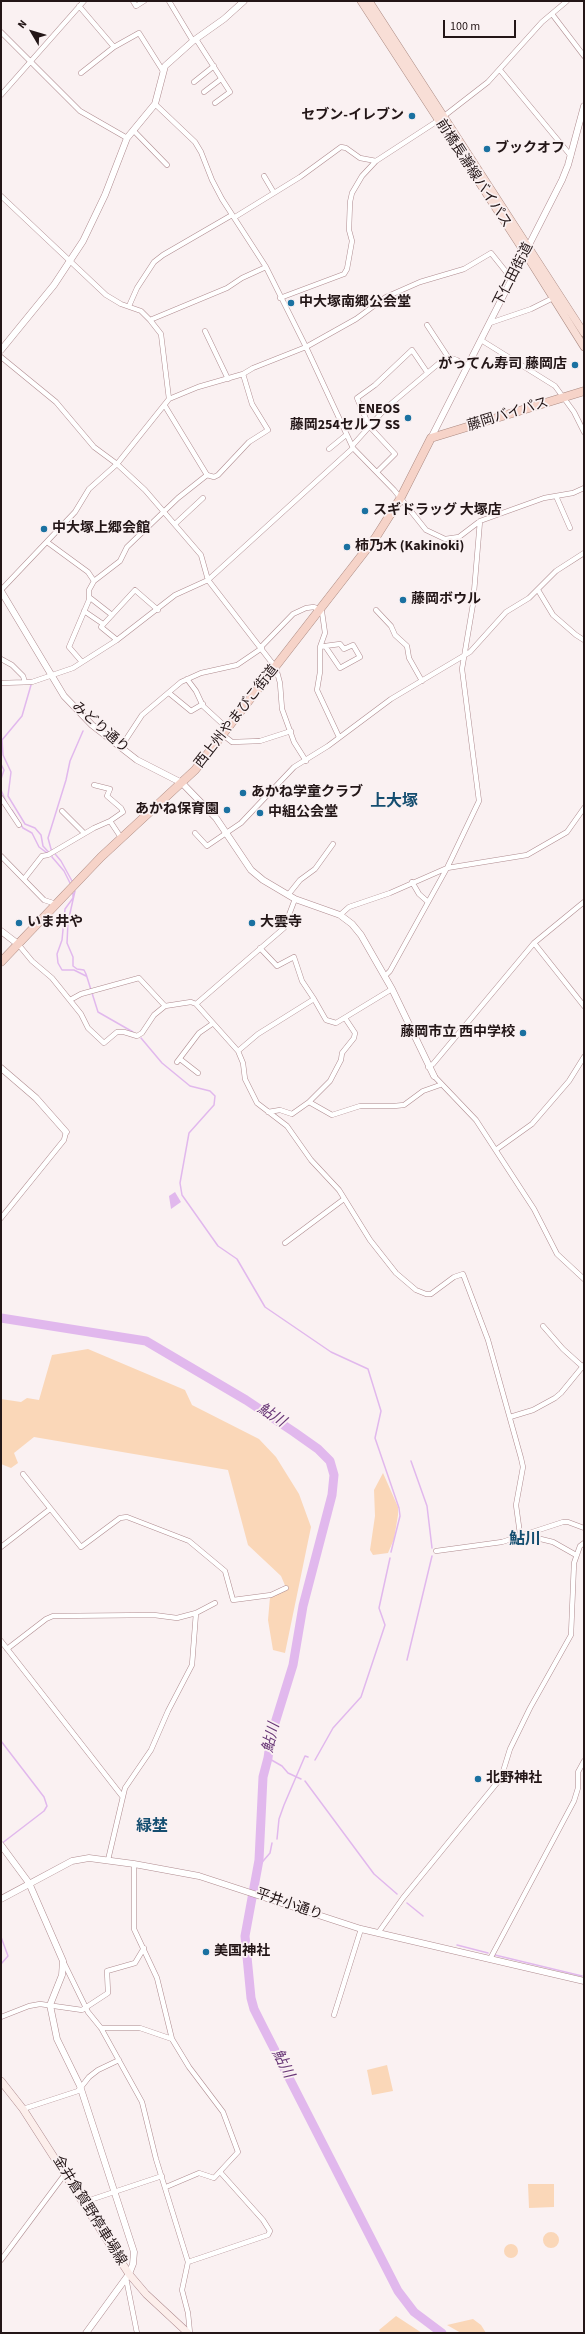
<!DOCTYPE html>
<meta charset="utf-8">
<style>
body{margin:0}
#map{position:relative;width:585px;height:2334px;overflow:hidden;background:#faf1f2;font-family:"Source Sans 3",sans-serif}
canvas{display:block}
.frame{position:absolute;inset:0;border:2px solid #231617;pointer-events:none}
.north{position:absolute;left:12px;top:12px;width:40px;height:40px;-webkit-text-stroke:3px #faf1f2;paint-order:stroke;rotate:308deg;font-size:11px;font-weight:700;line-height:16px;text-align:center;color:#231617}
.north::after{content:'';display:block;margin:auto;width:14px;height:18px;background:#231617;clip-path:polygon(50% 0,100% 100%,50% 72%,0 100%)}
.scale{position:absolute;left:443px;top:20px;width:73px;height:18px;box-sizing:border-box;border:2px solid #231617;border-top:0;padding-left:5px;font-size:12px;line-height:14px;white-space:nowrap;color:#231617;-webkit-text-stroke:3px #faf1f2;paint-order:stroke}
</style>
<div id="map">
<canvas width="585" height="2334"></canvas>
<div class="frame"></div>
<div class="north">N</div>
<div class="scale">100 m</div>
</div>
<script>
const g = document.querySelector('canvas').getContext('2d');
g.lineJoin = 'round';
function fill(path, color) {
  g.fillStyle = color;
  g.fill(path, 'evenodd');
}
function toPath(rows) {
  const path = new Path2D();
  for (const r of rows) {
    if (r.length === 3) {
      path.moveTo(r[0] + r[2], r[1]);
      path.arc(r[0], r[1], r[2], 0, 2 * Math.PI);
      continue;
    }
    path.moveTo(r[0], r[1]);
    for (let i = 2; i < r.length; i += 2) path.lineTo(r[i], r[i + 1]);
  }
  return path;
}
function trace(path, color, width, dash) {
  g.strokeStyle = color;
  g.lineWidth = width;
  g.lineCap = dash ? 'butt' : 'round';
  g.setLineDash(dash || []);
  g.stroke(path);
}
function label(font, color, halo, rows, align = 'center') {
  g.font = font + ' "Source Sans 3","Noto Sans JP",sans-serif';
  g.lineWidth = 3.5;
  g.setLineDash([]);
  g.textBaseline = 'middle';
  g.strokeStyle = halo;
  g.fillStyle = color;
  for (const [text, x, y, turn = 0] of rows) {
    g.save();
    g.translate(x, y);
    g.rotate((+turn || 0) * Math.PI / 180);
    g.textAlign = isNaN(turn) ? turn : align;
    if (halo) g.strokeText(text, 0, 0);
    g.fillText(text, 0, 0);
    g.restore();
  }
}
fill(toPath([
 [88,1349,185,1390,192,1405,259,1439,276,1457,299,1494,311,1527,285,1653,273,1650,268,1620,270,1597,287,1590,281,1576,248,1545,228,1470,34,1437,14,1453,18,1463,11,1468,1,1464,1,1399,21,1402,27,1398,39,1400,52,1355],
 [383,1473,398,1507,398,1515,394,1539,388,1553,373,1555,370,1550,375,1516,374,1490],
 [387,2065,393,2091,372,2095,367,2070],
 [528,2184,554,2184,554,2207,529,2208],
 [551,2240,8],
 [511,2251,7],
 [396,2316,422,2333,381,2333,379,2330],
 [473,2319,481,2325,486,2333,461,2333,447,2325]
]), '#fad7b8');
fill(toPath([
 [175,1192,181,1202,171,1209,169,1196]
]), '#e1b8ed');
trace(toPath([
 [31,685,22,716,2,740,3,755,11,772,8,796,25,824,35,828,41,835,43,846,52,856],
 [1,764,4,770,1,779],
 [1,790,7,804],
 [12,810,23,828,32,833,39,847,47,853],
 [52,857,64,871,70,883],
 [72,881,61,861,51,849,48,838,66,780,70,761,83,731],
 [75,891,68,922,67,943,73,957,73,966,77,969,84,970,86,974,98,1012,133,1032],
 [73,893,73,898,65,909,62,940,57,954,58,963,62,970,74,970,86,976],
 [141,1038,162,1063,190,1086,210,1091,215,1096,214,1105,189,1133,180,1183,182,1195,218,1246,237,1259,265,1307,331,1352,368,1369,381,1411,375,1438,399,1508,400,1516,391,1552],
 [411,1461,427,1506,432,1548],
 [407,1660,432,1556],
 [1,1741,44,1797,47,1806,44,1811,1,1844],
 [268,1758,282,1766,288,1773,301,1779],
 [315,1760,333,1728,361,1697,385,1625,379,1608,390,1558],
 [305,1781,374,1874,397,1894],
 [277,1839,279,1819,284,1805,305,1756,308,1757],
 [258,1867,270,1853,272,1843],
 [407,1903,423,1916],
 [1,1937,8,1956,1,1964],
 [457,1945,488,1953],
 [495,1955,582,1976]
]), '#e1b8ed', 1.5);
trace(toPath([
 [1,1318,146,1341,246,1400,294,1432,318,1449,330,1461,334,1475,332,1495,303,1606,293,1665,271,1736,268,1758,263,1777,259,1860,245,1936,251,1998,254,2009,263,2027,398,2291,414,2312,442,2333]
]), '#e1b8ed', 9);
const minor = toPath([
 [133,1,136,6,144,1],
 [169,1,193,41],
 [79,6,114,47,139,33,163,71],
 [552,14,584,56],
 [1,32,80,111,127,138],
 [196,39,230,92,215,103],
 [500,70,571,156],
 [81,73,114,47],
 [194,82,214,66],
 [204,92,221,79],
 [1,95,84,1],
 [155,104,195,142,201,152,212,180,222,199,266,267,306,347,353,448,394,490,426,530,445,539,459,537,480,521,544,498,573,493,584,488],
 [134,131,167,165],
 [264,176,274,193],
 [1,196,106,295,121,304,141,311,150,320,161,334,169,399],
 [235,217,300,177,341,147,346,148,360,158,376,161],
 [280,298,344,274,347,269,352,241,349,230,350,202,352,193,362,176,376,161,439,120,488,82,542,22,567,1],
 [129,306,137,288,154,262,163,255,232,215],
 [150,320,227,288,242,278,266,267],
 [490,323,531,309,553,298],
 [427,325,448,357],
 [205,331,228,379],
 [481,340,555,386,574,412,584,432],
 [1,357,56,402,94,447,117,464,145,490,201,555,208,580,276,668,280,683,282,709,294,742,306,761],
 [165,406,207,475],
 [352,446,386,408,444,359,448,357,457,360,467,367],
 [329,449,346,435],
 [377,472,395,454,369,426,357,398,375,385,412,350,427,372],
 [556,496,570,528],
 [175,524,203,498],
 [47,542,88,572,94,581,89,590,89,600,69,647,82,662],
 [94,581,120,561,127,547,178,498,207,475,214,477,218,475,249,442,268,430,252,404,243,374],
 [1,590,75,512,89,489,117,464,169,399,198,387,243,374,253,368,306,347,356,319,386,297,420,282,464,269,491,253,511,278],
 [538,590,553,615,576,635,584,640],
 [89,597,112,615],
 [376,610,391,626,395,635,407,646,409,658,422,681],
 [84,611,103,624],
 [117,640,101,627,135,590,158,610],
 [261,647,293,614,306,608,314,607,322,612,325,633,320,647,320,672,317,690,339,737],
 [320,647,325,646,340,644,344,649,353,645,360,657,340,668,325,646],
 [1,659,12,665,23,676,25,682],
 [187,679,196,691,203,706,228,729],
 [1,683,32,682,73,668,117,640,175,595,208,580,353,448],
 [169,693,191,711,203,704],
 [223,735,232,742,260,741,291,731],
 [121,747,142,715,181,682,201,673,237,665,262,648],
 [94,785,110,789,107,796,121,808,123,812,110,821],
 [1,798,19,825],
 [62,811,84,833],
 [195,833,207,846,241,823,294,767,328,746,391,699,470,652,506,612,529,598,556,571,584,553],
 [1,856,44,900,56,904],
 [24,879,42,856,48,855,94,828,110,821,122,839],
 [412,882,419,894,428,902],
 [288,895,300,880,315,869,333,844],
 [340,915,349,907,390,893,447,868,527,855,567,832,584,808],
 [534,943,584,1006],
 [18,944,32,961,52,978,81,1014,88,1028,104,1043,117,1032,124,1032,137,1036,142,1033,154,1015,165,1006,191,1002,196,1004,238,1051,243,1063,245,1079,257,1103,287,1126,311,1160,339,1190,370,1240,396,1273,416,1290,426,1294,431,1294,454,1277,463,1274,488,1340,521,1458,523,1467,516,1505,520,1534,553,1542,576,1555],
 [260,948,277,966,294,957,302,981,314,999],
 [385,976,390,971,447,868,479,801,462,669,473,604,480,521],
 [70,1000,81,994,139,978,165,1006],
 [196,1004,284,928,295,899],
 [238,1051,258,1034,314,999,326,1020,336,1023,392,989],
 [180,1059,198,1073],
 [177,1062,199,1033,212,1024],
 [428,1067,433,1064,534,943,584,902],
 [434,1076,476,1120,534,1209,557,1254,584,1279],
 [309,1102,330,1081,341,1060,342,1053,354,1038,355,1033,345,1018],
 [268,1112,280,1110,292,1114,309,1102,332,1115,360,1106,394,1106,404,1105,423,1091,440,1085],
 [497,1149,532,1124,569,1081,584,1057],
 [1,1218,64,1140,66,1132],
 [285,1243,344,1199],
 [543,1326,563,1349,583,1367],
 [510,1417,533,1410,555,1398,561,1393,584,1365],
 [23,1474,81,1547,120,1518,127,1517,189,1541,225,1571,233,1600,271,1595,286,1588],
 [1,1547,50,1509],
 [436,1551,502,1542,563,1522,568,1522,584,1528],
 [1,1641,122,1796],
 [7,1649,46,1619,53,1616,154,1615,177,1618,196,1613,215,1603],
 [108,1860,125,1788,151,1750,168,1711,192,1665,196,1613],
 [134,1864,134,1929,157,1978,172,2039,189,2067,223,2112,238,2152,214,2178,199,2173,166,2187],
 [378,1933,403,1898,501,1778,510,1749,530,1708,571,1635,574,1563,580,1546,584,1543],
 [490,1959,574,1801,578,1788,578,1772,584,1761],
 [63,1961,88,2012,101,2028,142,2102,156,2159,188,2262,182,2290,188,2313,190,2333],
 [334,2015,361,1929],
 [1,2017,29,2006,40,2004,82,2010,108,1993,107,1971,135,1963,144,1948],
 [101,2028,140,2028,172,2039],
 [23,2109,78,2091,89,2077,98,2070,119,2060],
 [84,2202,162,2176],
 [1,2260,65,2174],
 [188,2262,268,2235,270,2231,263,2220,221,2173],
 [126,2278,137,2333]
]);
const tertiary = toPath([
 [1,350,54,285,83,241,105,195,127,138,155,104,165,66,193,41,224,19,244,1],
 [431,438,562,180,568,165,584,106],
 [1,591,64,696,92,725,137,760,182,783,216,818,251,870,263,880,295,899,340,915,352,924,361,935,392,989,434,1076],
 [1,931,18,944],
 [1,1068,36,1098,66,1132],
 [1,1845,29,1883,63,1961,62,1975,50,2005,57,2039,80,2086,134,2252,133,2264,129,2274,86,2333],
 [1,1899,72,1861,89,1858,134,1864,199,1876,361,1929,584,1981]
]);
const secondary = toPath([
 [1,2081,23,2109,129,2274,146,2294,188,2333]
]);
const primary = toPath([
 [361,1,525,253,584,347],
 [369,1,584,333]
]);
const trunk = toPath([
 [1,962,101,857,195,770,376,537,400,499,431,438,584,391]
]);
trace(minor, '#af8b8f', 5.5);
trace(tertiary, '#af8b8f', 7);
trace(secondary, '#af8b8f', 8);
trace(primary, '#ab8a82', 8);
trace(trunk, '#ab8a82', 9);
trace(minor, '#fff', 4.5);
trace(tertiary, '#fff', 6);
trace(secondary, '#fceeeb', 7);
trace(primary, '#f8ded6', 7);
trace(trunk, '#f6d3c8', 8);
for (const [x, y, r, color] of [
 [412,116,4,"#1a71a1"],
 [487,149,4,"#1a71a1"],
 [291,303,4,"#1a71a1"],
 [575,365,4,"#1a71a1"],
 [408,418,4,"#1a71a1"],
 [365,511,4,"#1a71a1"],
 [44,529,4,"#1a71a1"],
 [347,547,4,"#1a71a1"],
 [403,600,4,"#1a71a1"],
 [243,793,4,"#1a71a1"],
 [227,810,4,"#1a71a1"],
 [260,813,4,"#1a71a1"],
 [19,923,4,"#1a71a1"],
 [252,923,4,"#1a71a1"],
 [523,1033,4,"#1a71a1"],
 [478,1779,4,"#1a71a1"],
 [206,1952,4,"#1a71a1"]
]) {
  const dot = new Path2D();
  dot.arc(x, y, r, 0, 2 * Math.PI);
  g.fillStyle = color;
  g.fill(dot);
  trace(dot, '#faf1f2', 1.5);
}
label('bold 14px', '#231617', '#faf1f2', [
 ["セブン-イレブン",404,116,"right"],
 ["ブックオフ",495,149],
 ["中大塚南郷公会堂",299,303],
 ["がってん寿司 藤岡店",567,365,"right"],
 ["ENEOS",400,410,"right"],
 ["藤岡254セルフ SS",400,426,"right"],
 ["スギドラッグ 大塚店",373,511],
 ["中大塚上郷会館",52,529],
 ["柿乃木 (Kakinoki)",355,547],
 ["藤岡ボウル",411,600],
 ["あかね学童クラブ",251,793],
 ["あかね保育園",219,810,"right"],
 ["中組公会堂",268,813],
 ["いま井や",27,923],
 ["大雲寺",260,923],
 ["藤岡市立 西中学校",515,1033,"right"],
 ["北野神社",486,1779],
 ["美国神社",214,1952]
], 'left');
label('14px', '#231617', '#faf1f2', [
 ["前橋長瀞線バイパス",473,174,57],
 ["下仁田街道",514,275,-63],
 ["藤岡バイパス",508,415,-17],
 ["西上州やまびこ街道",237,717,-52],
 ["みどり通り",100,728,41],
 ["平井小通り",289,1905,19],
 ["金井倉賀野停車場線",89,2211,58]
]);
label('italic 15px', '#6a3878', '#faf1f2', [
 ["鮎川",271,1416,33],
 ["鮎川",272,1738,-77],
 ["鮎川",282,2064,63]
]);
label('bold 16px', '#154e70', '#faf1f2', [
 ["上大塚",394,802],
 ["鮎川",525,1540],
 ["緑埜",152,1827]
]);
</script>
